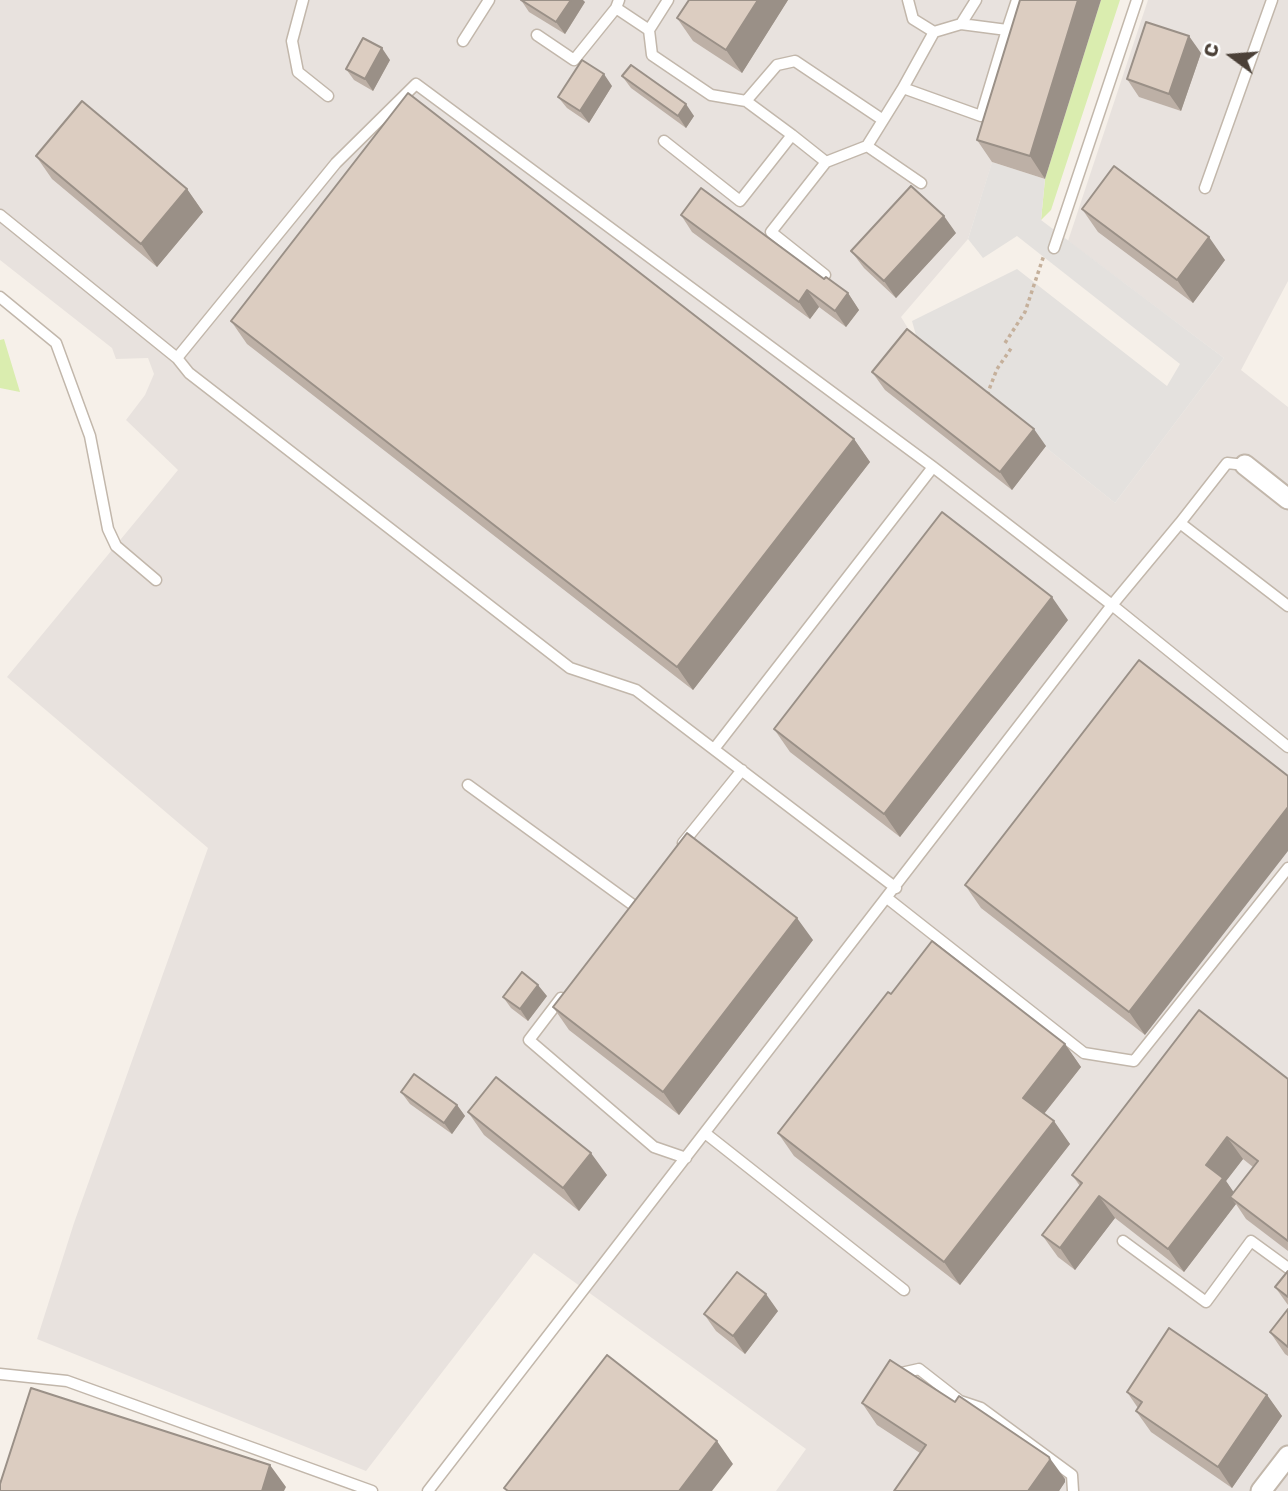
<!DOCTYPE html>
<meta charset="utf-8">
<style>
body{margin:0}
#map{position:relative;width:1288px;height:1491px;overflow:hidden;background:#f6f0e9;font-family:Rubik,sans-serif}
canvas{display:block}
.north{position:absolute;left:1197px;top:21px;width:70px;height:70px;-webkit-text-stroke:5px #fff;paint-order:stroke;rotate:286deg;font-size:19px;font-weight:700;line-height:28px;text-align:center;color:#4b4037}
.north::after{content:'';display:block;margin:auto;width:24px;height:32px;background:#4b4037;clip-path:polygon(50% 0,100% 100%,50% 72%,0 100%)}
</style>
<div id="map">
<canvas width="1288" height="1491"></canvas>
<div class="north">С</div>
</div>
<script>
const g = document.querySelector('canvas').getContext('2d');
g.lineJoin = 'round';
function fill(path, color) {
  g.fillStyle = color;
  g.fill(path, 'evenodd');
}
function toPath(rows) {
  const path = new Path2D();
  for (const r of rows) {
    path.moveTo(r[0], r[1]);
    for (let i = 2; i < r.length; i += 2) path.lineTo(r[i], r[i + 1]);
  }
  return path;
}
function trace(path, color, width, dash) {
  g.strokeStyle = color;
  g.lineWidth = width;
  g.lineCap = dash ? 'butt' : 'round';
  g.setLineDash(dash || []);
  g.stroke(path);
}
fill(toPath([
 [0,0,1043,0,968,239,901,317,919,346,1115,503,1224,358,1068,241,1148,0,1288,0,1288,281,1241,370,1288,407,1288,1491,776,1491,806,1449,534,1253,366,1471,37,1339,74,1223,208,848,7,677,178,470,126,420,145,395,154,374,148,358,116,359,112,348,0,260]
]), '#e8e2de');
fill(toPath([
 [1101,0,1120,0,1051,210,1041,220,1045,179],
 [4,339,20,392,0,388,0,340]
]), '#daedaf');
fill(toPath([
 [992,162,1045,179,1041,220,1224,358,1115,503,919,346,912,321,1017,269,1167,386,1180,364,1017,236,983,258,968,239]
]), '#e4e1de');
const service = toPath([
 [303,0,292,41,298,72,328,96],
 [908,0,913,19,934,32,961,24,1007,30,1017,0],
 [616,8,649,30,668,0],
 [961,24,976,0],
 [649,30,652,55,711,95,746,101],
 [537,35,574,60,616,8,619,0],
 [463,41,489,0],
 [903,88,934,32],
 [792,135,746,101,777,65,795,61,883,120],
 [664,141,740,201,792,135,826,162,771,232,825,275],
 [826,162,867,146],
 [921,183,867,146,903,88,981,116,1007,30],
 [1205,188,1272,0],
 [0,215,177,358,189,373,570,668,636,690,896,888],
 [1054,248,1137,0],
 [0,297,56,343,90,436,108,529,116,546,156,580],
 [177,358,336,163,416,84,933,467,1112,605,1288,747],
 [1180,523,1288,606],
 [714,749,933,467],
 [468,785,633,905],
 [683,843,742,770],
 [887,898,1084,1053,1134,1061,1288,868],
 [561,998,529,1040,654,1147,686,1158],
 [705,1133,904,1290],
 [1123,1241,1206,1302,1251,1241,1288,1268],
 [0,1374,67,1381,372,1491],
 [897,1374,919,1369,960,1401,981,1408,1072,1475,1073,1491],
 [428,1491,1112,605,1180,523,1227,463,1245,465]
]);
const minor = toPath([
 [1245,465,1288,499],
 [1261,1491,1288,1456]
]);
trace(service, '#c2b7ab', 13);
trace(minor, '#c2b7ab', 23);
trace(toPath([
 [1005,343,1025,312,1044,255],
 [987,395,997,369,1012,347]
]), '#c5b09b', 3.5, [3.5, 3.5]);
trace(service, '#fff', 10);
trace(minor, '#fff', 19);
fill(toPath([
 [521,0,585,2,565,34,529,12],
 [689,0,788,0,742,73,693,41,677,18],
 [1020,0,1045,179,992,162,977,140],
 [1201,53,1181,111,1139,97,1127,79],
 [390,60,373,91,354,80,346,69],
 [622,76,694,116,686,128,631,88],
 [612,86,589,123,567,108,558,97],
 [36,156,187,189,203,212,157,267,52,179],
 [1082,209,1225,260,1193,303,1098,232],
 [681,215,824,279,848,293,859,310,846,327,819,307,810,319,692,232],
 [956,233,896,298,864,268,851,251],
 [231,321,854,439,870,462,693,690,247,344],
 [872,372,1046,446,1012,490,885,390],
 [1068,620,900,837,790,752,774,729],
 [1139,660,1145,1035,981,908,965,885],
 [813,940,679,1115,569,1030,553,1007],
 [891,994,1065,1044,1081,1067,1044,1114,1070,1144,960,1285,794,1156,778,1133],
 [547,996,528,1021,511,1008,503,997],
 [1288,1079,1288,1251,1246,1219,1236,1204,1184,1272,1115,1218,1075,1270,1058,1257,1042,1235,1080,1186,1072,1175],
 [1243,1159,1253,1167,1234,1193,1226,1181],
 [401,1092,457,1105,465,1116,452,1134,410,1104],
 [468,1112,607,1175,579,1211,484,1135],
 [1288,1271,1288,1305,1275,1287],
 [1288,1309,1288,1356,1285,1354,1270,1332],
 [778,1311,745,1354,716,1331,704,1314],
 [1127,1392,1267,1395,1282,1416,1232,1488,1151,1432,1136,1411,1138,1408],
 [862,1403,1065,1479,1065,1482,1059,1491,894,1491,920,1453,877,1425]
]), '#bdb0a6');
fill(toPath([
 [571,0,583,0,585,2,565,34,556,22],
 [758,0,788,0,742,73,726,50],
 [1078,0,1101,0,1045,179,1030,156],
 [1189,36,1201,53,1181,111,1169,94],
 [382,48,390,60,373,91,365,79],
 [604,74,612,86,589,123,580,111],
 [686,104,694,116,686,128,678,116],
 [187,189,203,212,157,267,141,244],
 [944,216,956,233,896,298,884,281],
 [1209,237,1225,260,1193,303,1177,280],
 [807,290,819,307,810,319,799,302],
 [848,293,859,310,846,327,835,311],
 [1034,429,1046,446,1012,490,1000,472],
 [854,439,870,462,693,690,677,667],
 [1052,597,1068,620,900,837,884,814],
 [1288,807,1288,851,1145,1035,1129,1012],
 [797,918,813,940,679,1115,663,1092],
 [538,985,547,996,528,1021,520,1009],
 [1065,1044,1081,1067,1039,1120,1023,1098],
 [457,1105,465,1116,452,1134,444,1123],
 [1054,1121,1070,1144,960,1285,944,1262],
 [1227,1137,1243,1159,1226,1181,1239,1200,1230,1197,1236,1204,1184,1272,1168,1249,1206,1165],
 [591,1153,607,1175,579,1211,563,1188],
 [1099,1196,1115,1218,1075,1270,1060,1248],
 [766,1294,778,1311,745,1354,733,1336],
 [1267,1395,1282,1416,1232,1488,1218,1467],
 [717,1441,733,1464,712,1491,679,1491],
 [1049,1457,1065,1479,1065,1482,1059,1491,1028,1491],
 [270,1465,286,1487,284,1491,262,1491]
]), '#9a9087');
const building = toPath([
 [521,0,571,0,556,22,521,0],
 [689,0,758,0,726,50,677,18,689,0],
 [1020,0,1078,0,1030,156,977,140,1020,0],
 [1146,22,1189,36,1169,94,1127,79,1146,22],
 [363,38,382,48,365,79,346,69,363,38],
 [582,60,604,74,580,111,558,97,582,60],
 [631,65,686,104,678,116,622,76,631,65],
 [408,93,854,439,677,667,231,321,408,93],
 [82,101,187,189,141,244,36,156,82,101],
 [1114,166,1209,237,1177,280,1082,209,1114,166],
 [911,186,944,216,884,281,851,251,911,186],
 [701,188,824,279,826,277,848,293,835,311,807,290,799,302,681,215,701,188],
 [907,329,1034,429,1000,472,872,372,907,329],
 [942,512,1052,597,884,814,774,729,942,512],
 [1139,660,1288,776,1288,807,1129,1012,965,885,1139,660],
 [687,833,797,918,663,1092,553,1007,687,833],
 [932,941,1065,1044,1023,1098,1054,1121,944,1262,778,1133,888,992,891,994,932,941],
 [522,972,538,985,520,1009,503,997,522,972],
 [1199,1010,1288,1079,1288,1241,1230,1197,1258,1161,1227,1137,1206,1165,1223,1178,1168,1249,1099,1196,1060,1248,1042,1235,1082,1183,1072,1175,1199,1010],
 [414,1074,457,1105,444,1123,401,1092,414,1074],
 [496,1077,591,1153,563,1188,468,1112,496,1077],
 [1288,1271,1288,1297,1275,1287,1288,1271],
 [737,1272,766,1294,733,1336,704,1314,737,1272],
 [1288,1309,1288,1347,1270,1332,1288,1309],
 [1169,1328,1267,1395,1218,1467,1136,1411,1142,1402,1127,1392,1169,1328],
 [607,1355,717,1441,679,1491,508,1491,504,1488,607,1355],
 [890,1360,955,1402,959,1396,1049,1457,1050,1460,1028,1491,894,1491,926,1445,862,1403,890,1360],
 [31,1388,270,1465,262,1491,0,1491,0,1484,31,1388]
]);
fill(building, '#dccdc1');
trace(building, '#9a9087', 2);
</script>
